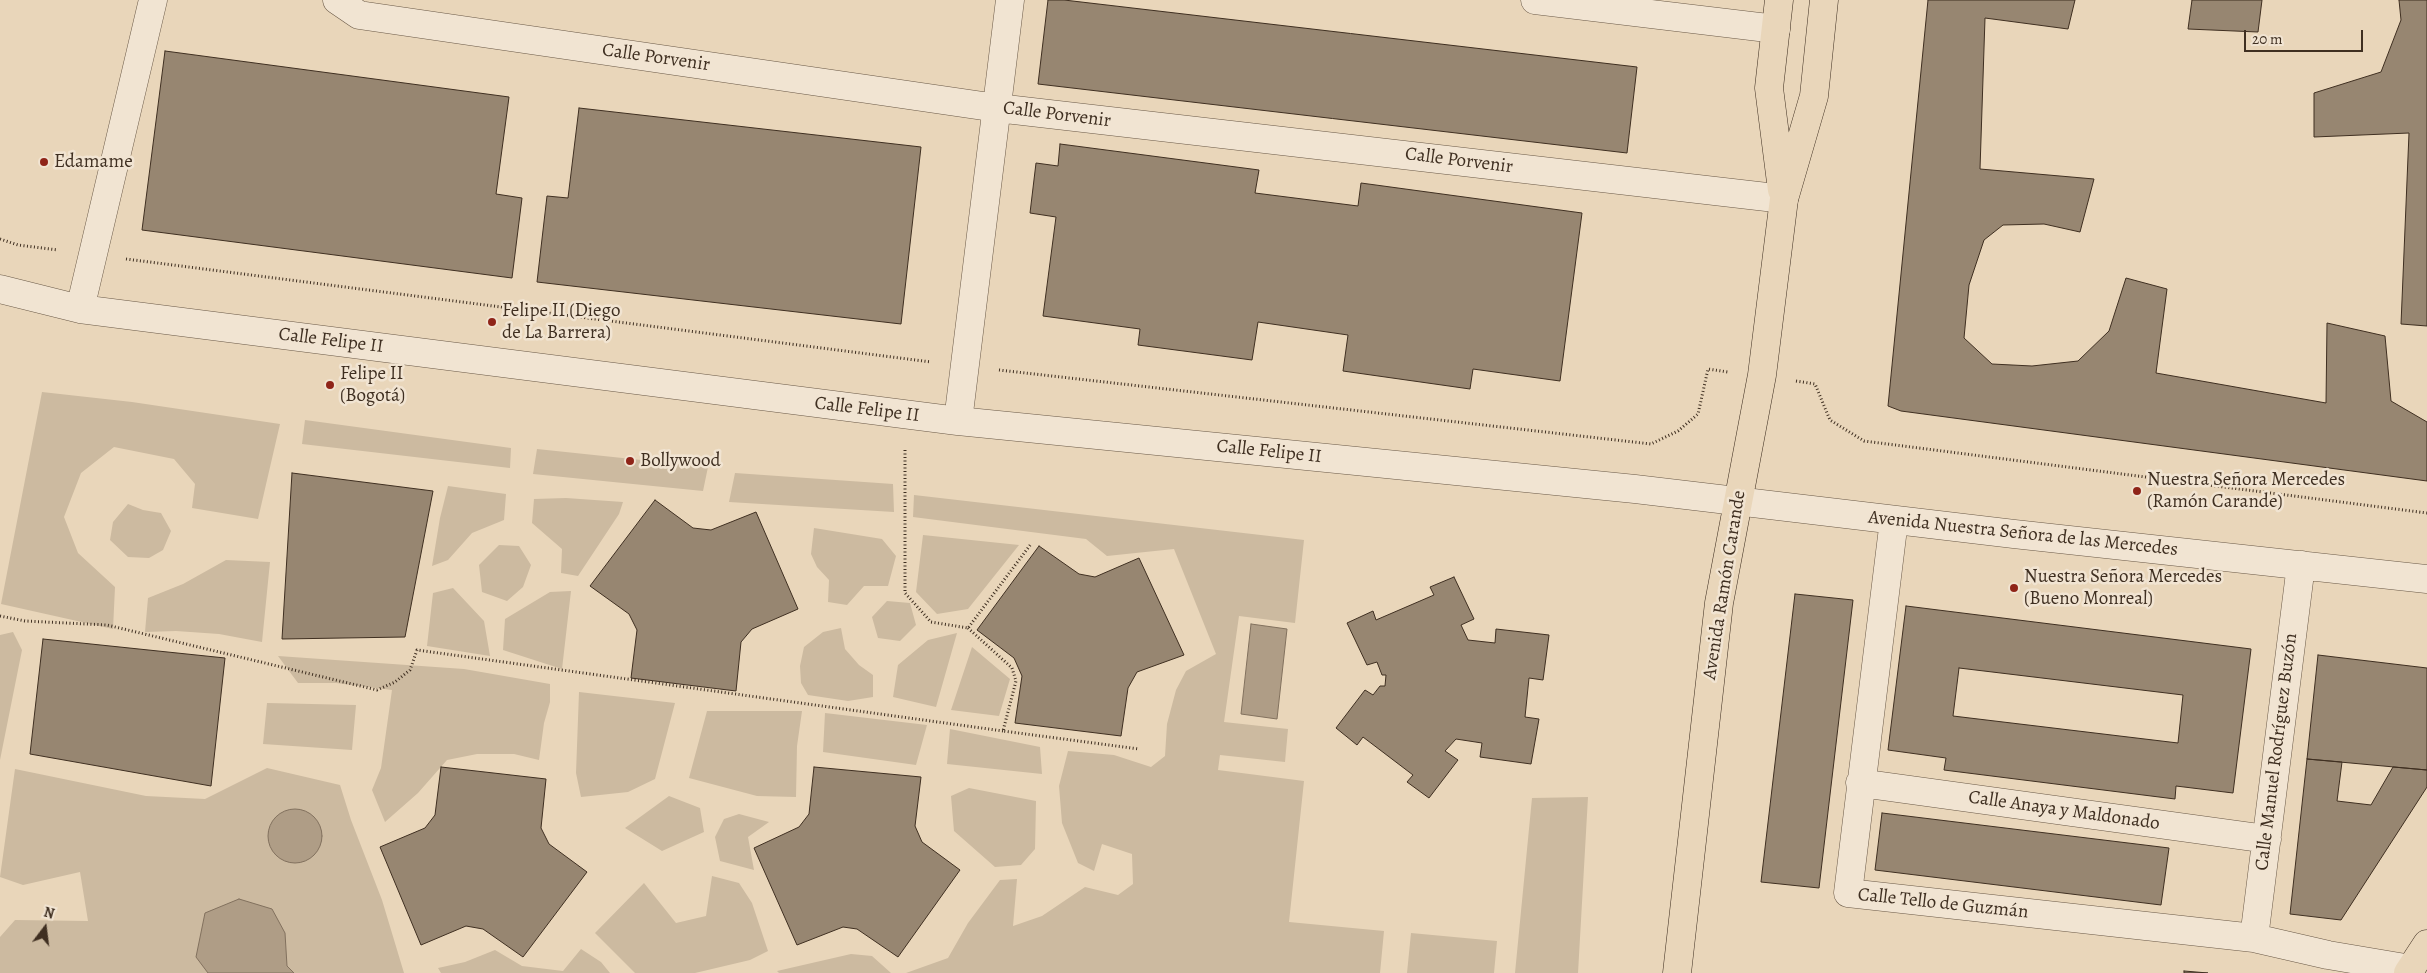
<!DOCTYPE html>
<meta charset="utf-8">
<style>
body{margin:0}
#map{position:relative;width:2427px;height:973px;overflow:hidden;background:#e9d6ba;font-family:Alegreya,serif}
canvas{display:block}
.north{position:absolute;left:20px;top:903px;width:50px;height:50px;-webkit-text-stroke:4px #f1e4d2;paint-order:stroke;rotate:15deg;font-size:14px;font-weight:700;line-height:20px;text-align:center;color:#3f2f21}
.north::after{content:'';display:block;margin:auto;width:18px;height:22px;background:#3f2f21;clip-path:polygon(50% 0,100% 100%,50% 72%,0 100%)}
.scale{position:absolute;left:2244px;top:30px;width:119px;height:22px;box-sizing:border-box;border:2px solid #3f2f21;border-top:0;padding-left:6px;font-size:15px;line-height:18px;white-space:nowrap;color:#3f2f21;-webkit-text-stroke:4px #f1e4d2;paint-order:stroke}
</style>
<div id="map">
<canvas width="2427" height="973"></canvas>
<div class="north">N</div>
<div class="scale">20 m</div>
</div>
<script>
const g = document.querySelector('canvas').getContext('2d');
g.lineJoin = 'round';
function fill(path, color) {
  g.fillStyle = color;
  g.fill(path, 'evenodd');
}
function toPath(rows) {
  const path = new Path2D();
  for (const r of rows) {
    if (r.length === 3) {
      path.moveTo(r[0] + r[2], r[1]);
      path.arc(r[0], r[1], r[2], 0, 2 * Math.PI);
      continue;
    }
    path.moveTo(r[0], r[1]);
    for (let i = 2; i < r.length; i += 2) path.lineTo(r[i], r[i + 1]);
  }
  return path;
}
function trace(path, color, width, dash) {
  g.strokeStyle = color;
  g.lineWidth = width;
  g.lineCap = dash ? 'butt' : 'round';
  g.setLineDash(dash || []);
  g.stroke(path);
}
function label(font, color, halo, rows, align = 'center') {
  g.font = font + ' Alegreya,serif';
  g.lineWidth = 5;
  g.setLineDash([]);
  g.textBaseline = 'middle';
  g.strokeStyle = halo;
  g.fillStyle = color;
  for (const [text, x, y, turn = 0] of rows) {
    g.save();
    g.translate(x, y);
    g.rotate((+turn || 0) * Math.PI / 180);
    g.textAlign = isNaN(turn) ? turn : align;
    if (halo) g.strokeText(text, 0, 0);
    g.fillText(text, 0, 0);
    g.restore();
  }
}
fill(toPath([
 [42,392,132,402,280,424,258,519,192,508,195,484,174,459,114,447,81,473,64,517,78,553,115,587,113,629,1,604],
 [305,420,511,448,510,468,302,444],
 [537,449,708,467,703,491,533,474],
 [735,473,893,484,894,512,729,502],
 [448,486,506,494,504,520,472,533,448,560,432,566,440,518],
 [914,495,1304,540,1295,623,1239,616,1224,722,1288,729,1285,762,1220,755,1218,770,1304,781,1289,922,1384,931,1380,973,906,973,948,958,968,923,1000,880,1017,879,1013,926,1042,916,1085,887,1118,895,1133,884,1132,854,1102,844,1094,871,1078,863,1062,823,1059,786,1068,751,1114,755,1151,767,1165,756,1167,724,1176,690,1186,671,1216,654,1174,549,1107,556,1086,539,913,517],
 [566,498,623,502,619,514,578,576,561,573,562,549,532,523,534,499],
 [128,504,143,510,161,513,171,531,163,550,149,558,128,557,110,540,113,522],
 [814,528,882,539,896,556,888,586,864,586,847,605,828,602,829,580,817,567,811,554],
 [923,535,1019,545,968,609,937,614,916,592],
 [499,545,519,546,531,565,523,587,507,601,482,592,479,565],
 [226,560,270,562,262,642,219,634,176,631,145,632,148,598,183,584],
 [453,588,484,621,490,656,427,646,433,593],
 [571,591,562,669,503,650,505,619,550,592],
 [887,601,910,603,916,625,900,641,878,638,872,617],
 [841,628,845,649,859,665,873,675,873,697,848,701,808,695,801,683,800,666,804,647,823,632],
 [13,632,22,650,0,760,0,635],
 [957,633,936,707,893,697,898,665,928,640],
 [972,647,1010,679,999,716,951,710],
 [278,656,464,669,550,684,550,702,544,723,539,760,514,754,477,754,447,760,418,793,385,822,372,790,381,768,392,690,336,683,298,683],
 [579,692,675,703,655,779,628,792,581,797,576,773],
 [267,703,356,705,352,750,263,744],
 [707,711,802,711,797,746,796,797,757,796,689,778],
 [825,713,927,725,916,765,823,752],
 [950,729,1040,747,1042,774,947,764],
 [267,768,340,785,351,820,382,900,404,973,0,973,0,937,15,920,88,921,80,872,23,885,0,877,15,769,146,796,205,799],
 [969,788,1036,801,1035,849,1021,865,995,867,954,831,951,796],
 [669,796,700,808,704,832,662,851,625,828],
 [1588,797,1578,973,1515,973,1532,798],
 [739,814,769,822,748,837,754,870,720,861,715,837,724,819],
 [712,876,739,883,752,903,768,951,750,960,695,973,635,973,595,933,644,883,676,923,706,916],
 [1411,933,1497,941,1494,973,1407,973],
 [581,949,601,962,610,973,441,973,438,968,465,962,495,950,522,966,563,971],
 [851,954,872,956,891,973,779,973,777,971]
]), '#ccbaa0');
const water = toPath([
 [1251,624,1287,629,1277,719,1241,714,1251,624],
 [295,836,27],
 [239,899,272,909,285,933,287,966,294,973,208,973,196,957,205,913,239,899]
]);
fill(water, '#af9d86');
trace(water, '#82715e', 1);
const building = toPath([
 [1048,0,1064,0,1637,67,1627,153,1038,84,1048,0],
 [1928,0,2075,0,2068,29,1985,18,1980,169,2094,179,2080,232,2044,224,2003,225,1984,240,1969,285,1964,338,1992,364,2032,366,2078,361,2109,331,2126,278,2167,289,2156,373,2326,403,2327,323,2385,336,2391,401,2427,422,2427,481,1901,411,1888,406,1928,0],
 [2192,0,2262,0,2258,32,2188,29,2192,0],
 [2399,0,2427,0,2427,326,2401,324,2409,133,2314,137,2314,93,2381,72,2401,20,2399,0],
 [165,51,509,97,496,194,522,198,512,278,142,230,165,51],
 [579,108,921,147,901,324,537,282,547,196,568,198,579,108],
 [1060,144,1259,170,1255,193,1358,206,1361,183,1582,213,1560,381,1473,369,1470,389,1343,371,1348,335,1258,322,1252,360,1138,345,1140,329,1043,316,1056,217,1030,213,1036,163,1058,166,1060,144],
 [292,473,433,491,405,637,282,639,292,473],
 [655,500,693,528,711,530,756,512,798,609,752,629,741,642,736,691,631,678,637,630,629,614,590,586,655,500],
 [1039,546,1079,574,1095,577,1139,558,1184,655,1137,672,1128,688,1121,736,1015,723,1022,676,1014,658,977,630,1039,546],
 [1454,577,1474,619,1461,625,1468,640,1495,643,1496,629,1549,635,1543,680,1529,678,1525,717,1539,719,1531,764,1480,757,1482,743,1456,739,1445,751,1458,760,1429,798,1407,782,1413,775,1363,737,1357,745,1336,728,1365,690,1373,695,1380,686,1385,686,1386,675,1382,675,1377,662,1367,665,1347,623,1373,611,1376,620,1434,595,1430,587,1454,577],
 [1795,594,1853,600,1819,888,1761,882,1795,594],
 [1906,606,2251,649,2233,793,2176,786,2175,799,1944,770,1946,758,1888,750,1906,606],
 [1959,668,2183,695,2178,743,1953,716,1959,668],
 [43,639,225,658,211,786,30,754,43,639],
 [2318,655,2427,668,2427,770,2307,759,2318,655],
 [2307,759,2342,762,2337,801,2371,805,2393,767,2427,770,2427,787,2341,920,2290,914,2307,759],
 [441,767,546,779,541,828,549,844,587,872,523,957,483,929,466,926,421,945,380,847,425,828,435,815,441,767],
 [814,767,921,777,915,826,922,842,960,870,898,957,857,929,843,927,797,945,754,848,799,827,809,814,814,767],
 [1882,813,2169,848,2161,905,1875,870,1882,813],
 [2184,971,2208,973,2184,973,2184,971]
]);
fill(building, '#978671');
trace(building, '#3f2f21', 1);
const minor = toPath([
 [337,0,359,15,997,108,1784,199],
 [1535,0,1776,29],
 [0,289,80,309,958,421,1635,489,2014,534,2427,579],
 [80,309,153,0],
 [958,421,1010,0],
 [1894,520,1848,893,2254,938,2328,955,2411,969],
 [1860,783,2267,839],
 [2254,938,2301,565]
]);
const major = toPath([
 [1779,0,1769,88,1782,190],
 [1677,973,1719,603,1762,375,1784,199,1814,96,1824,0],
 [2408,973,2427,944]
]);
trace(minor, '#6a5947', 29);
trace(major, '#3f2f21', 29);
trace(toPath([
 [0,239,18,245,58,250],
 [126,259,931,362],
 [999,370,1651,444,1678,431,1698,414,1708,369,1728,372],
 [1796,381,1815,384,1830,420,1864,441,2427,513],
 [905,450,905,593,931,622,968,628,1031,544],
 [0,616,25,621,107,625,377,690,395,682,410,670,417,650,1003,731],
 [968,628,1012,668,1016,681,1003,731,1139,749]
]), '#3f2f21', 3, [1, 2.5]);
trace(minor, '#f1e4d2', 28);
trace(major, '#e9d6ba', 28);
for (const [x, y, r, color] of [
 [44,162,5,"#8f2418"],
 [492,322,5,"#8f2418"],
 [330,385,5,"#8f2418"],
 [630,461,5,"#8f2418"],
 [2137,491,5,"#8f2418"],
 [2014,588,5,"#8f2418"]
]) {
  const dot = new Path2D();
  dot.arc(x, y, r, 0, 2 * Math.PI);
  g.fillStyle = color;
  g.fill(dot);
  trace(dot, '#f1e4d2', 2);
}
label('19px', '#3f2f21', '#f1e4d2', [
 ["Calle Porvenir",656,58,8],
 ["Calle Porvenir",1057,115,7],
 ["Calle Porvenir",1459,161,7],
 ["Calle Felipe II",331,341,7],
 ["Calle Felipe II",867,410,7],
 ["Calle Felipe II",1269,452,6],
 ["Avenida Nuestra Señora de las Mercedes",2023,534,6],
 ["Avenida Ramón Carande",1725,585,-81],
 ["Calle Manuel Rodríguez Buzón",2277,752,-83],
 ["Calle Anaya y Maldonado",2064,811,8],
 ["Calle Tello de Guzmán",1943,904,6]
]);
label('19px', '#3f2f21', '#f1e4d2', [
 ["Edamame",54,162],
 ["Felipe II (Diego",502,311],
 ["de La Barrera)",502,333],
 ["Felipe II",340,374],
 ["(Bogotá)",340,396],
 ["Bollywood",640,461],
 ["Nuestra Señora Mercedes",2147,480],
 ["(Ramón Carande)",2147,502],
 ["Nuestra Señora Mercedes",2024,577],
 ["(Bueno Monreal)",2024,599]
], 'left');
</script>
